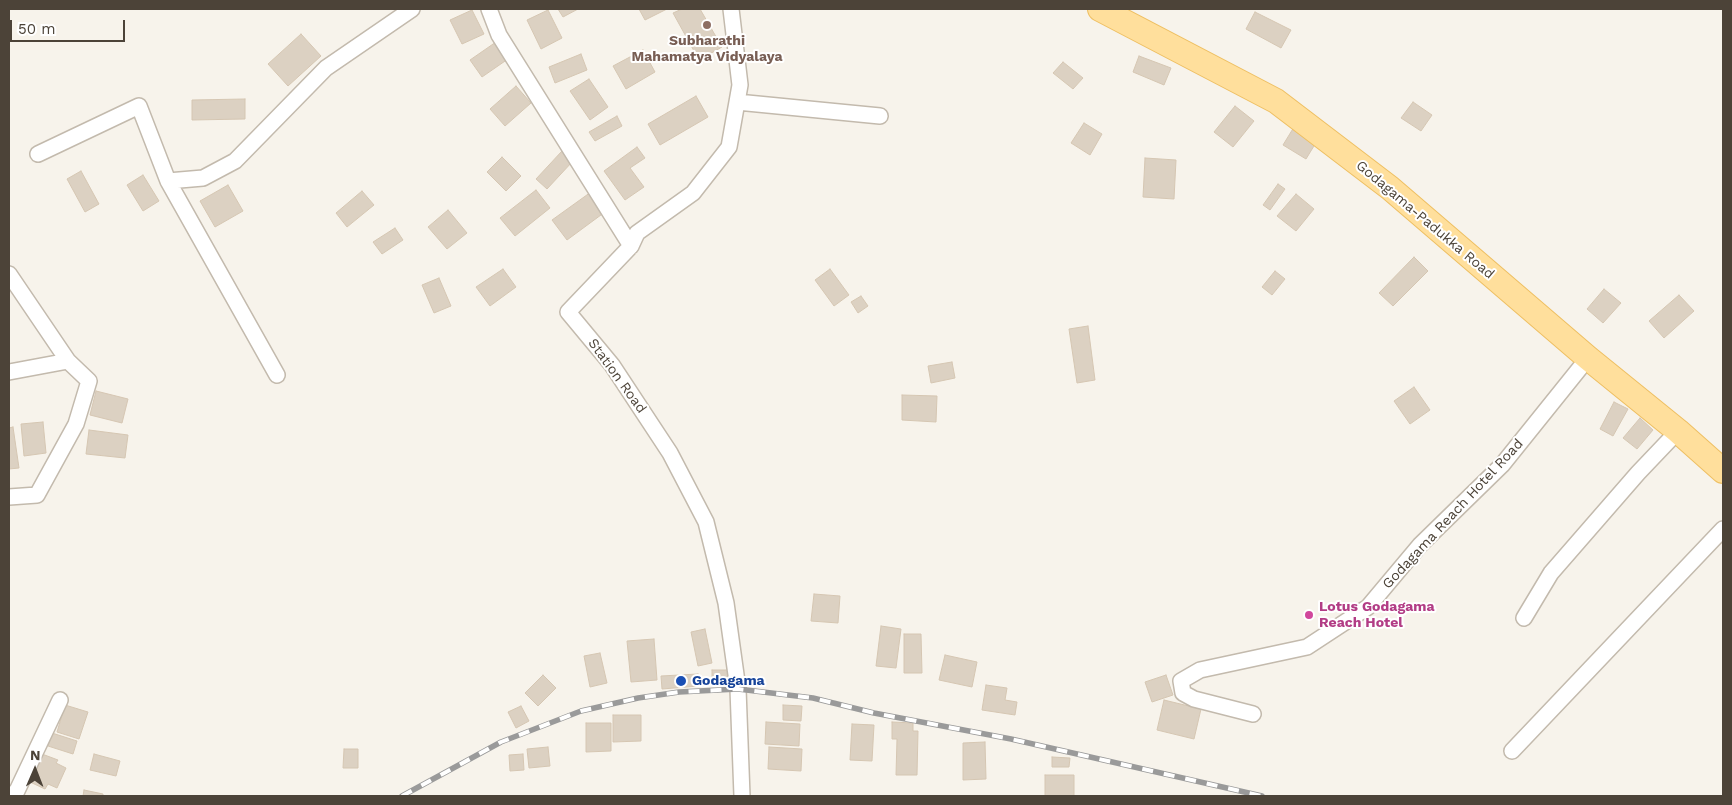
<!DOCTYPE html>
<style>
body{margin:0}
#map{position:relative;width:1732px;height:805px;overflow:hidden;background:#f7f3eb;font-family:"Work Sans",sans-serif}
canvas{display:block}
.frame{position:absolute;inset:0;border:10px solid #4c4338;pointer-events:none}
.north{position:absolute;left:10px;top:745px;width:50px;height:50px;-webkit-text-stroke:4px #fff;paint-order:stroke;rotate:1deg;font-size:14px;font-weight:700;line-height:20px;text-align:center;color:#4c4338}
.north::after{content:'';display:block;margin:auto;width:18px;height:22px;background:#4c4338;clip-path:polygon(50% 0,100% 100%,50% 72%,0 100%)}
.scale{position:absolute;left:10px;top:20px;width:115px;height:22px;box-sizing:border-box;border:2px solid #4c4338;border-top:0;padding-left:6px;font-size:15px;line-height:18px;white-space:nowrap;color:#4c4338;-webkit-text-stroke:4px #fff;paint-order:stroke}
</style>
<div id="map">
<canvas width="1732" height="805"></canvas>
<div class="frame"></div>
<div class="north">N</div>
<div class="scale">50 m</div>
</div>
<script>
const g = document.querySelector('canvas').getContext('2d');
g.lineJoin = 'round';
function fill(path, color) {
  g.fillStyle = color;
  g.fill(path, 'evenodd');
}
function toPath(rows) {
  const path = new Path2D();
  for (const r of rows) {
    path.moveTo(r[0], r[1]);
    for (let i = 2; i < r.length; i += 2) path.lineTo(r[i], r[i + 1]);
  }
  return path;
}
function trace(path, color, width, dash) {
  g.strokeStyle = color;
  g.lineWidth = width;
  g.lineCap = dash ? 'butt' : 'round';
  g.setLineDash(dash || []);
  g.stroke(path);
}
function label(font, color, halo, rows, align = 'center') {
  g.font = font + ' "Work Sans",sans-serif';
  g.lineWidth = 4;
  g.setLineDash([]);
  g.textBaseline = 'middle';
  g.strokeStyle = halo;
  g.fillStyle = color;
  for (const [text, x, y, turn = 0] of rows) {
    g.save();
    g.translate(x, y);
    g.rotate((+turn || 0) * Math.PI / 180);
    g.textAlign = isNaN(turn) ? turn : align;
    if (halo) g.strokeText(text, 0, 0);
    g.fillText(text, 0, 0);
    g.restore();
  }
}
const building = toPath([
 [558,9,578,9,563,17,558,9],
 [639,9,667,9,645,20,639,9],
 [682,9,700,9,722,47,699,60,673,13,682,9],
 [472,10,484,34,462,44,450,20,472,10],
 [548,10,562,38,541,49,527,20,548,10],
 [1255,12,1291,30,1281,48,1246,29,1255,12],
 [301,34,321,56,288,86,268,64,301,34],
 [496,42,508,59,482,77,470,60,496,42],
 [643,50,655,72,626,89,613,66,643,50],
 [581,54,587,70,555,83,549,67,581,54],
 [1139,56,1171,68,1164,85,1133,72,1139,56],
 [1063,62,1083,78,1073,89,1053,73,1063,62],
 [589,79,608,107,590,120,570,91,589,79],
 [516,86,531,103,505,126,490,109,516,86],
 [696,96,708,117,660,145,648,124,696,96],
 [245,99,245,119,192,120,192,100,245,99],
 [1413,102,1432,115,1421,131,1401,118,1413,102],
 [1235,106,1254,121,1233,147,1214,132,1235,106],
 [617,116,622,126,595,141,589,132,617,116],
 [1084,123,1102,134,1090,155,1071,143,1084,123],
 [1294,127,1317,141,1306,159,1283,145,1294,127],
 [637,147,645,158,630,168,644,187,625,200,604,171,637,147],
 [562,151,573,161,547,189,536,179,562,151],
 [502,157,521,176,506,191,487,172,502,157],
 [1145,158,1176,160,1174,199,1143,197,1145,158],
 [81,171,99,204,85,212,67,179,81,171],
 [143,175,159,201,143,211,127,185,143,175],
 [1278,184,1285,189,1270,210,1263,205,1278,184],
 [228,185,243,211,215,227,200,201,228,185],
 [536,190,550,208,515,236,500,218,536,190],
 [362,191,374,205,347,227,336,213,362,191],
 [591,192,605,212,567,240,552,220,591,192],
 [1296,194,1314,209,1296,231,1277,216,1296,194],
 [448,210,467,233,447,249,428,227,448,210],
 [395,228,403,240,382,254,373,242,395,228],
 [1414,257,1428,271,1393,306,1379,293,1414,257],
 [503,269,516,287,490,306,476,287,503,269],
 [830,269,849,295,834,306,815,280,830,269],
 [1275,271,1285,279,1272,295,1262,287,1275,271],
 [439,278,451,306,434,313,422,285,439,278],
 [1604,289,1621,303,1603,323,1587,309,1604,289],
 [1679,295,1694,311,1664,338,1649,321,1679,295],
 [861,296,868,306,858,313,851,302,861,296],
 [1088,326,1095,380,1077,383,1069,329,1088,326],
 [952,362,955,378,931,383,928,366,952,362],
 [1414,387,1430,410,1410,424,1394,401,1414,387],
 [96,391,128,399,122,423,90,415,96,391],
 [902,395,937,396,936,422,902,420,902,395],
 [1614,402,1628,409,1613,436,1600,429,1614,402],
 [1640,418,1653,430,1637,449,1623,438,1640,418],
 [43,422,46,453,24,456,21,424,43,422],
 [13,427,19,468,9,469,9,428,13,427],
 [89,430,128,435,125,458,86,454,89,430],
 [814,594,840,596,838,623,811,621,814,594],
 [881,626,901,629,896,668,876,666,881,626],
 [705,629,712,663,698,666,691,632,705,629],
 [904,634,921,634,922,673,904,673,904,634],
 [654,639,657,680,631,682,627,641,654,639],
 [600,653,607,683,590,687,584,656,600,653],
 [945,655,977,662,972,687,939,680,945,655],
 [712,670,729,670,728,680,712,680,712,670],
 [698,674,699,686,662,689,661,676,698,674],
 [543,675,556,688,538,706,525,693,543,675],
 [1166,675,1173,695,1152,702,1145,682,1166,675],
 [986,685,1007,688,1005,700,1017,702,1015,715,982,710,986,685],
 [1164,700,1201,709,1194,739,1157,730,1164,700],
 [65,705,88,712,79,739,57,732,65,705],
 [783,705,802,706,801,721,783,720,783,705],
 [521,706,529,721,516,728,508,712,521,706],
 [613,715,641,715,641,741,613,742,613,715],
 [766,722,800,724,799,746,765,744,766,722],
 [892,722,913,723,913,731,918,731,917,775,896,775,897,739,892,739,892,722],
 [586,723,611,723,611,751,586,752,586,723],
 [852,724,874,725,872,761,850,760,852,724],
 [52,733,77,741,73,754,48,746,52,733],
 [985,742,986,779,963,780,963,743,985,742],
 [548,747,550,766,529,768,527,749,548,747],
 [769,747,802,749,801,771,768,769,769,747],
 [344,749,358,749,358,768,343,768,344,749],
 [42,754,58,760,56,763,66,768,57,788,48,784,45,789,30,782,42,754],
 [94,754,120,761,116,776,90,770,94,754],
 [523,754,524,770,510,771,509,755,523,754],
 [1052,757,1070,758,1069,767,1052,767,1052,757],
 [1045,775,1074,775,1074,796,1045,796,1045,775],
 [84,790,103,794,103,796,83,796,84,790]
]);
fill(building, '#dcd1c2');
trace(building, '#d5c6b2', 1);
const street = toPath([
 [489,9,499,35,631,246,568,312,612,365,670,453,706,522,726,603,738,689,742,796],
 [737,102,880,116],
 [38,154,139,106,168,181,277,375],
 [168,181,203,178,235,161,326,68,412,9],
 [631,246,637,233,693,193,729,147,740,85,731,9],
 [9,274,68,361,9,372],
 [9,497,37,495,76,424,89,381,68,361],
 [1524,618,1551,573,1638,473,1678,431],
 [1253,714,1194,699,1183,693,1181,681,1200,670,1307,647,1368,607,1420,545,1502,465,1588,358],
 [1512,751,1723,529],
 [9,794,15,795,60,700]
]);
const primary = toPath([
 [1100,9,1276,101,1390,188,1588,358,1678,431,1723,471]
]);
trace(street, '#c3baad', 18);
trace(primary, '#eebf62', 26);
trace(street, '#fff', 15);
trace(primary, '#ffdf9c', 24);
const rail = toPath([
 [402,796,501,742,581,711,638,698,679,692,738,689,813,698,874,713,1011,739,1262,796]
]);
trace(rail, '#9a9a9a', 5.5);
trace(rail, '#fff', 4, [11]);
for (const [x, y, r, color] of [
 [707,25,5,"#8d6e63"],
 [1309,615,5,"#d1479c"],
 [681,681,6,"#1a4fb4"]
]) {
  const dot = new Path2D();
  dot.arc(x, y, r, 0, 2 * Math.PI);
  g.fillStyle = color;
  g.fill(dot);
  trace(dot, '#fff', 2);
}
label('bold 14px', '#785e54', '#fff', [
 ["Subharathi",707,41],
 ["Mahamatya Vidyalaya",707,57]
]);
label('14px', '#4c4338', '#fff', [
 ["Godagama-Padukka Road",1425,220,40],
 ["Station Road",617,376,54],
 ["Godagama Reach Hotel Road",1453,514,-47]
]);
label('bold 14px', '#b23c85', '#fff', [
 ["Lotus Godagama",1319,607],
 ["Reach Hotel",1319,623]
], 'left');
label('bold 14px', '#164399', '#fff', [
 ["Godagama",692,681]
], 'left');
</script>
